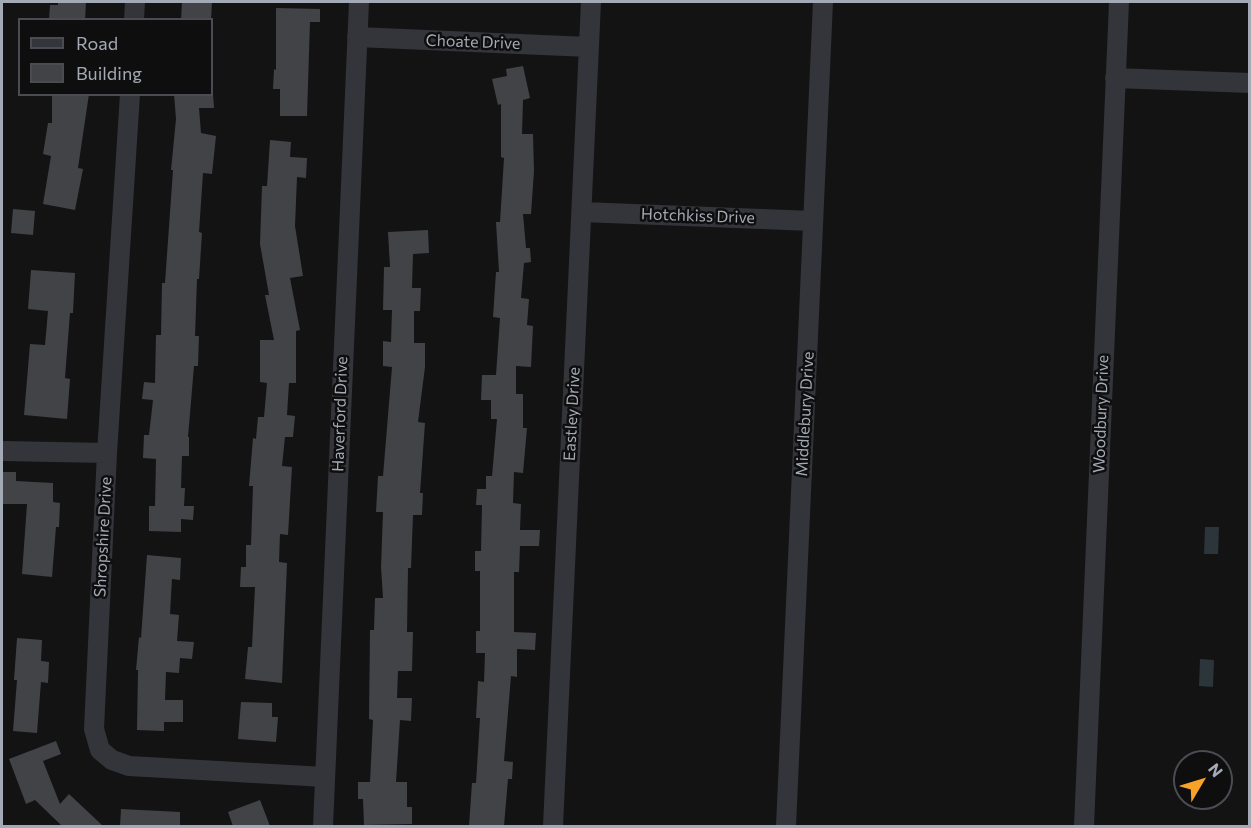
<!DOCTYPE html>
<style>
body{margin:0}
#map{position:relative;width:1251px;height:828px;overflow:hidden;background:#131314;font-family:Commissioner,sans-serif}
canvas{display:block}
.frame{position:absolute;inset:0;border:3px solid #a4aab5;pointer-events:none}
.legend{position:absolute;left:18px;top:18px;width:195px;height:78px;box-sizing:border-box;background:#0e0e0f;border:2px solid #4a4c51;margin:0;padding:8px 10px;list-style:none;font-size:18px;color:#a4aab5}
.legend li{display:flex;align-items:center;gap:12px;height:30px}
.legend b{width:30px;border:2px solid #4a4c51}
.north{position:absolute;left:1173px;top:750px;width:60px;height:60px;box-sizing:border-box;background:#0e0e0f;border:2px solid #4a4c51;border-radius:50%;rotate:52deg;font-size:16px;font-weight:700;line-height:24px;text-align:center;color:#a4aab5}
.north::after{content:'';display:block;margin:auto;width:21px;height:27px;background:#f8a227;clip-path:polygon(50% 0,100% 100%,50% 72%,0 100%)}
</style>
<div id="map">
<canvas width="1251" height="828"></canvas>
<div class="frame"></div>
<ul class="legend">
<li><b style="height:8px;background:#34353a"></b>Road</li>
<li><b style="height:16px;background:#424347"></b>Building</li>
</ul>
<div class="north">N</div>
</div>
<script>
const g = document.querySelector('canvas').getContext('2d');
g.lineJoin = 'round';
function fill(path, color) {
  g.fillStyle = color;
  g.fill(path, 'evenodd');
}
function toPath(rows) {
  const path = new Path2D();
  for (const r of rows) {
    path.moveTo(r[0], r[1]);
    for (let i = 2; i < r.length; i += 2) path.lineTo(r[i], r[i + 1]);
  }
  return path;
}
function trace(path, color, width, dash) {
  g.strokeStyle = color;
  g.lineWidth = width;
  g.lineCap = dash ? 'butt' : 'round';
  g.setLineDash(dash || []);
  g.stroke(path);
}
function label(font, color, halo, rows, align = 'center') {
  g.font = font + ' Commissioner,sans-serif';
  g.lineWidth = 5;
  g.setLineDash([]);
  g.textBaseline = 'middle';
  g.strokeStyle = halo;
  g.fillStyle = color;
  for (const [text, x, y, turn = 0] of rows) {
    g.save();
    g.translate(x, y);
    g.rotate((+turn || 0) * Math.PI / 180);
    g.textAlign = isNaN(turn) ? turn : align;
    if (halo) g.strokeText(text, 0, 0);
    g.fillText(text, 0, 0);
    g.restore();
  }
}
fill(toPath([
 [1205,527,1219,527,1218,554,1204,554],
 [1200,659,1214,660,1213,687,1199,686]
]), '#2b353a');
fill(toPath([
 [58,2,86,2,85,20,49,20,50,5,58,5],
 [182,2,212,2,211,20,181,20],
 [276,8,320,9,320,22,310,22,307,116,280,116,280,89,273,89,274,69,276,70],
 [523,66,530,98,523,100,522,134,533,134,534,171,531,214,523,214,526,248,530,248,531,262,524,263,521,298,529,299,527,325,533,326,531,367,516,366,516,394,523,394,523,428,527,428,523,473,514,472,513,503,521,504,520,530,540,530,539,546,520,546,519,572,514,572,514,632,536,633,535,650,517,649,517,677,511,676,504,761,513,762,512,779,508,779,504,826,469,826,472,783,476,783,480,718,476,718,478,681,484,682,485,653,476,653,476,631,480,631,480,571,475,571,475,551,481,551,482,505,476,505,477,489,486,489,486,476,492,476,497,419,491,419,491,400,481,400,482,375,496,375,500,318,493,317,496,272,499,272,496,222,500,222,504,158,501,157,501,104,498,105,492,79,507,76,506,69],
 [52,94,89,94,78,168,83,169,75,210,43,204,51,156,43,154,48,123,52,123],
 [174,94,213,94,214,108,199,108,201,133,216,136,212,174,203,173,199,232,202,233,199,279,197,279,195,336,199,336,198,366,194,366,188,437,189,437,189,456,182,456,181,488,185,488,184,506,194,506,193,520,181,519,181,532,149,531,149,506,155,506,156,459,143,458,144,435,149,435,153,400,142,399,144,382,155,383,156,335,161,335,162,283,165,283,173,170,171,170,176,119],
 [270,140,291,142,290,157,307,158,306,178,297,177,295,226,303,276,290,278,300,330,296,331,296,383,289,383,287,415,295,416,293,437,285,437,282,466,292,467,288,535,280,534,279,562,287,563,282,683,245,679,248,647,252,647,255,587,240,587,241,567,246,567,246,545,251,545,253,486,249,486,253,438,256,439,258,417,264,417,267,383,260,382,260,340,274,340,265,295,269,295,260,244,262,186,267,186],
 [13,209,35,211,33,235,11,233],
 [428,230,429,253,413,254,412,288,421,288,420,311,414,311,414,343,425,343,425,367,418,422,425,423,420,493,423,493,422,515,413,515,411,568,408,568,407,632,413,632,412,671,398,671,397,698,412,698,411,721,400,720,396,782,407,782,407,807,412,807,412,824,364,825,363,799,358,799,358,782,370,782,373,720,369,719,370,630,374,630,375,598,383,598,381,567,383,512,376,512,378,476,383,476,392,367,383,366,383,341,391,342,392,310,383,310,384,267,390,267,388,232],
 [31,270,75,273,73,313,70,313,65,378,70,379,67,419,24,415,30,344,45,345,48,311,28,309],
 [2,472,16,472,16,481,53,483,53,502,60,503,59,527,56,527,52,577,22,574,27,504,2,504],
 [147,555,181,558,180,580,172,579,170,614,179,615,177,641,194,642,192,659,180,658,179,673,166,672,165,700,183,700,183,722,164,722,164,731,137,730,138,670,136,670,139,637,141,638],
 [17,638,42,640,41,661,49,662,48,683,41,682,37,733,13,731,17,680,14,680],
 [241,702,272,703,272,717,278,717,276,742,238,739],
 [56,741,61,754,43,761,60,804,69,794,103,826,62,826,35,800,26,804,9,759],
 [260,800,270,826,233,826,228,812],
 [121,809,180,812,180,826,120,826]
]), '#424347');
trace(toPath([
 [134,20,135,2],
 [357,37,589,47],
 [1115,78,1250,83],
 [130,94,107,453,94,729,100,750,112,760,129,766,325,777],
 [582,212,813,221],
 [2,451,107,453],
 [323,826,359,2],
 [553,826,591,2],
 [786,826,823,2],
 [1084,826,1119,2]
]), '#34353a', 20);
label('16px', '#a4aab5', '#0e0e0f', [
 ["Choate Drive",473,42,2],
 ["Hotchkiss Drive",698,216,2],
 ["Haverford Drive",340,414,-88],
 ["Eastley Drive",572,414,-87],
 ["Middlebury Drive",805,414,-87],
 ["Woodbury Drive",1101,414,-88],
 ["Shropshire Drive",103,537,-87]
]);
</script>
